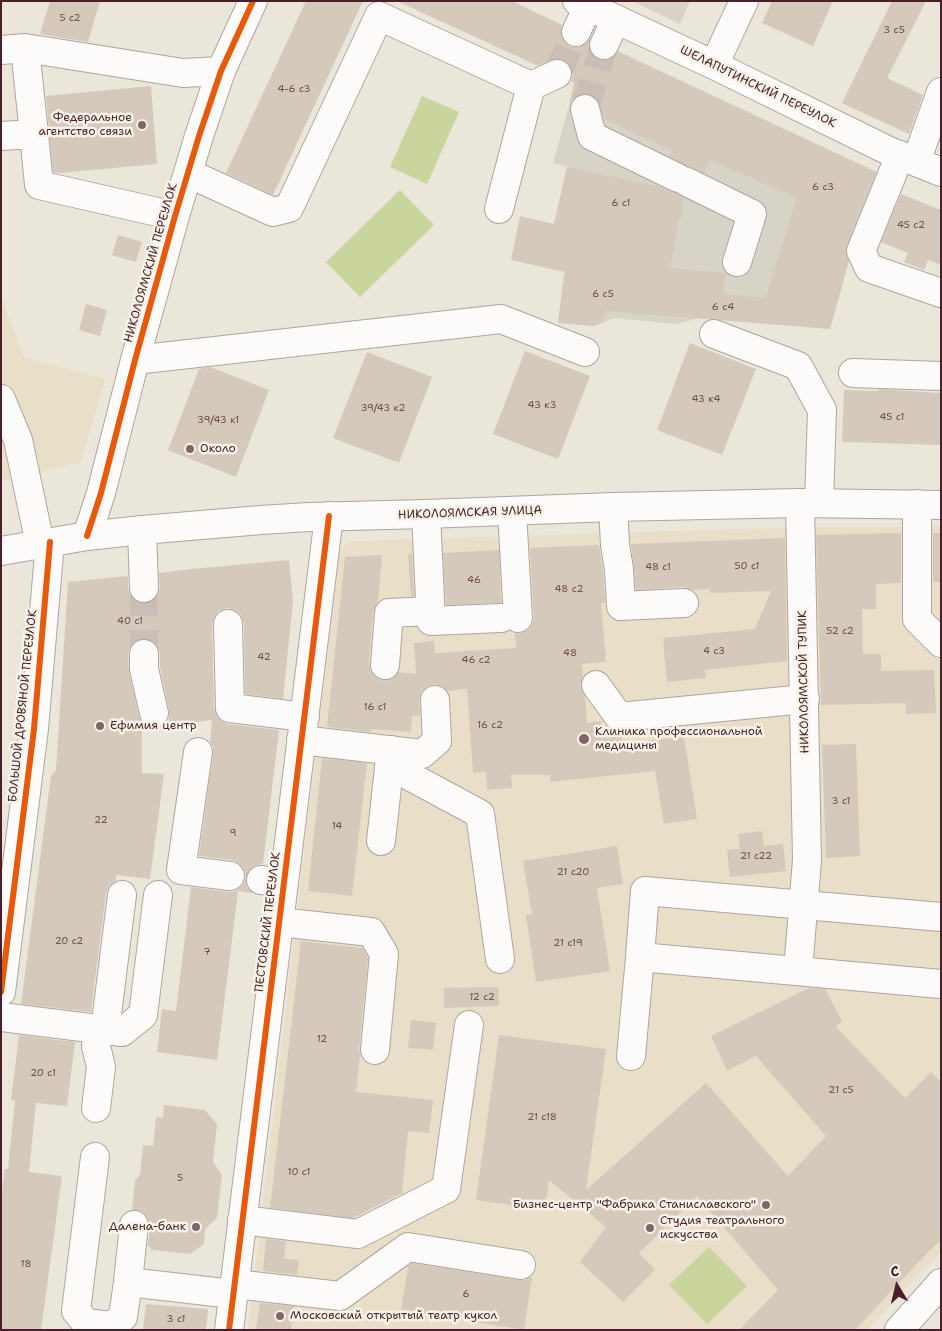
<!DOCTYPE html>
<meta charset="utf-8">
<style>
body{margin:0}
#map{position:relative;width:942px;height:1331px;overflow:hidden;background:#ebe6da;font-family:"Shantell Sans",sans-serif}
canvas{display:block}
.frame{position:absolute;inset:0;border:2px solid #4a1f2b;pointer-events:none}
.north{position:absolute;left:872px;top:1261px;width:50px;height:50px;-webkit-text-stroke:4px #f7f3e8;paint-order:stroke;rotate:351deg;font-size:14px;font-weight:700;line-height:20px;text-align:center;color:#4a1f2b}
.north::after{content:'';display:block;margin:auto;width:18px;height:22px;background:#4a1f2b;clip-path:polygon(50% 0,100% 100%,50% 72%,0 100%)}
</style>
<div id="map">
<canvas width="942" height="1331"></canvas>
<div class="frame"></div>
<div class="north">С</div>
</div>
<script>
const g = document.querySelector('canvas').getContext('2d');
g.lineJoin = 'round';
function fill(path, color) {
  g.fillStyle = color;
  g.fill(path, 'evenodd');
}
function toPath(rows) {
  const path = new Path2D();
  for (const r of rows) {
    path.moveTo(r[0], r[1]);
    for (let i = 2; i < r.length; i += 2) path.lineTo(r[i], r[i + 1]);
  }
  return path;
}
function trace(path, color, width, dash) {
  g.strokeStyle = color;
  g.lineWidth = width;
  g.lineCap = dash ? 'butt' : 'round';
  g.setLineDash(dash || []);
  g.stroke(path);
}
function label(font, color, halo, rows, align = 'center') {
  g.font = font + ' "Shantell Sans",sans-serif';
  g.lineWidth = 5;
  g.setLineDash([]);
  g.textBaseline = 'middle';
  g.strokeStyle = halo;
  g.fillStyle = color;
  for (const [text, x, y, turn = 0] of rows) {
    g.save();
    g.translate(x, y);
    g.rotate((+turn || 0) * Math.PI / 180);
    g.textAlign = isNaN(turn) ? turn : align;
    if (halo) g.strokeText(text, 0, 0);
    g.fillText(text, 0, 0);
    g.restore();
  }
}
fill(toPath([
 [1,297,24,357,105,379,81,462,1,481],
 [806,527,941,527,941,1251,867,1330,248,1330,339,554,342,547,345,544,353,541]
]), '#e9dfc8');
fill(toPath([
 [632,1,690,1,680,24],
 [588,37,879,173,856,234,830,329,699,318,676,324,614,318,594,326,558,323,565,265,546,262,567,167,553,163]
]), '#d8d3c7');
fill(toPath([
 [422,96,459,112,427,184,390,167],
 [400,190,434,225,360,297,326,262],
 [709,1247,747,1286,707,1324,669,1285]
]), '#cad49d');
fill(toPath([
 [50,1,100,1,88,42,40,34],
 [306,1,363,1,273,195,226,173],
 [397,1,512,1,562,25,561,34,564,41,569,46,578,47,585,44,590,39,589,47,591,54,598,59,606,60,613,58,618,52,876,172,846,245,845,252,849,261,830,329,605,311,602,323,594,326,558,323,565,272,511,260,520,216,554,224,567,167,655,186,656,185,671,192,677,193,684,198,682,217,679,217,670,268,725,273,723,294,766,298,797,198,710,160,704,173,694,168,688,167,669,156,672,151,603,118,600,105,596,98,590,94,581,94,574,98,572,102,570,101,574,83,571,81,573,75,571,68,566,61,558,58,550,60,538,66],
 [772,1,833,1,813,46,762,23],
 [892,1,926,1,887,78,923,95,909,134,842,103],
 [151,86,157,164,59,173,53,172,46,96],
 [901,194,941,210,941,265,928,260,924,270,904,262,908,253,881,242],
 [118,235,142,242,136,262,112,255],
 [86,304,107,310,100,336,79,330],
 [690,343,756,369,722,455,657,430],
 [525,351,590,376,558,459,493,434],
 [367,352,432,377,399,463,333,438],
 [210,367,269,390,236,477,168,450,199,369],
 [878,389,941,393,941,445,842,442,844,390,878,391],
 [901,533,901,583,876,584,876,609,862,609,863,654,881,654,881,671,934,670,936,713,906,714,906,703,821,705,816,535],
 [933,533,941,533,941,582,933,582],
 [785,538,787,661,705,670,706,678,667,682,663,638,755,629,771,591,710,593,710,589,692,590,683,587,636,590,634,567,631,544],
 [599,545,603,571,605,603,601,603,606,662,582,664,583,677,580,686,585,696,587,723,601,721,603,735,621,733,622,743,684,737,697,819,664,824,655,771,550,782,550,775,511,775,512,788,487,790,486,772,473,773,467,689,447,691,442,686,435,684,426,687,421,693,419,700,420,716,412,716,411,732,371,729,371,732,327,727,345,557,382,555,378,602,376,605,373,612,369,664,371,671,376,678,384,681,392,679,398,672,416,674,414,643,434,641,435,653,516,648,515,633,519,634,527,631,532,625,534,618,530,548],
 [499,550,501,603,446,605,443,553],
 [412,554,414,596,411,596,408,555],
 [289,560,293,601,283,699,245,694,244,624,241,615,235,610,227,608,219,611,215,616,212,624,214,708,217,716,222,721,228,724,279,730,263,864,254,866,249,871,246,878,247,887,253,893,238,891,217,1060,157,1052,162,1009,176,1011,191,887,228,892,236,891,243,885,246,877,244,869,239,863,232,860,199,856,213,754,213,747,210,742,212,720,163,726,169,718,169,710,160,667,160,654,157,646,151,640,144,638,136,641,130,647,128,654,129,672,139,716,142,723,148,727,142,728,142,773,164,774,150,879,116,875,116,881,109,886,106,893,91,1012,21,1004,51,776,56,770,68,582,128,576,128,589,131,596,136,602,145,604,153,601,158,595,160,587,159,573,192,569],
 [856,744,860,856,826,858,822,745],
 [322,758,367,763,352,896,308,891],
 [762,831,764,846,783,844,786,871,730,877,727,850,740,849,738,834],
 [617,846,623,884,597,888,610,971,536,982,526,915,532,914,523,861],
 [301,941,362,948,368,958,359,1049,360,1055,356,1092,433,1100,429,1133,408,1131,402,1193,353,1218,270,1208],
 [498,987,499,1006,444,1008,444,988],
 [809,988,825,989,842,1021,836,1027,905,1098,931,1072,941,1082,941,1240,930,1250,855,1330,739,1330,778,1290,697,1196,639,1253,655,1270,623,1302,580,1262,606,1227,549,1180,545,1210,476,1200,499,1035,606,1049,586,1190,706,1083,788,1176,826,1136,756,1056,727,1071,711,1036],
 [411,1020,436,1023,433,1050,408,1048],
 [19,1035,75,1042,67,1106,36,1103,29,1172,62,1176,41,1330,1,1330,1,1198,5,1169,8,1169,15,1100,11,1100],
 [164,1105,205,1110,217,1124,213,1162,222,1175,217,1218,205,1229,204,1244,190,1254,152,1250,148,1245,150,1227,148,1218,143,1212,136,1210,132,1210,135,1180,140,1175,143,1145,153,1146,156,1117,163,1118],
 [266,1239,286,1241,284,1259,299,1260,297,1275,263,1271],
 [412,1263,519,1280,526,1280,532,1277,524,1330,401,1310,408,1267],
 [260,1303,294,1306,291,1330,256,1330],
 [146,1304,208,1309,206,1330,143,1330]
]), '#d4c9bb');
trace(toPath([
 [557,74,576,32],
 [585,109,604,45],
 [144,588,144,654]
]), '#cbbeb7', 28, [28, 14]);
const minor = toPath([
 [577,1,714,65,889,151,941,172],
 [576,32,588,6],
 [604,45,616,19],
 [1,50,25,48,183,73,221,71],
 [714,65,744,1],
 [585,109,592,136,678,178],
 [34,134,39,185,175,216],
 [1,136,34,134,25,48],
 [900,155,861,251,869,268,941,293],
 [916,162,941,92],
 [188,173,273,212,289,208,379,16,531,86,557,74],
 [687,182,752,214,737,262],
 [499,209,531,86],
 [714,334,798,366,822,410,819,503],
 [135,360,501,319,585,352],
 [853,373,941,376],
 [1,399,18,440,40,544],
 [917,504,917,619,941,643],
 [613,507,615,545,619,569,621,606,684,603],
 [512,511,518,618],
 [426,514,431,621,501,618],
 [142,530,144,588],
 [87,536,101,493,135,360,175,216,199,136,221,71,253,1],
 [228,624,230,708,305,717],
 [144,654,144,669,154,713],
 [385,665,389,613,431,611],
 [596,685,619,717,805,699],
 [301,740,422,754,437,741,435,700],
 [198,752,181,870,230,876],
 [389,765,480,814,500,959],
 [381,841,391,750],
 [261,880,284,882],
 [941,917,645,891,640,957,941,984],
 [279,922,371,932,384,954,375,1050],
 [798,971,807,860,800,503],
 [1,992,34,729,50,542],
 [1,1017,122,1032,143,1015,158,895],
 [105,1030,122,895],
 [631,1056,640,957],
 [96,1108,101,1067,96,1046,98,1029],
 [95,1157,76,1311,86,1323,111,1326,123,1317,128,1282,233,1294],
 [242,1220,358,1234,446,1189,469,1025],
 [128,1282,134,1225],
 [235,1284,340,1296,408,1247,521,1265],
 [229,1330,329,516],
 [899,1330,941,1283]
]);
const major = toPath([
 [1,551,87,536,142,530,261,520,309,517,426,514,613,507,800,503,941,505]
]);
trace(minor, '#ada5a0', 30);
trace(major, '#ada5a0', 30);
trace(minor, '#fcfbf9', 28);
trace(major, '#fcfbf9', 28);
trace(toPath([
 [87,536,101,493,135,360,175,216,199,136,221,71,253,1],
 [1,992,34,729,50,542],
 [229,1330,329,516]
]), '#e8590c', 6);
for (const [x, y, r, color] of [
 [142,125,5,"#826568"],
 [190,449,5,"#826568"],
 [100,726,5,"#826568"],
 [584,739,6,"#826568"],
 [766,1205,5,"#826568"],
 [196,1227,5,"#826568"],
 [650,1228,5,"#826568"],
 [280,1316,5,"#826568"]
]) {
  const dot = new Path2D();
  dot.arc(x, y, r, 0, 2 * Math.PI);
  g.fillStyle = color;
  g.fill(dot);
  trace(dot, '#f7f3e8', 2);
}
label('10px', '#6c4a4f', null, [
 ["5 с2",70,18],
 ["3 с5",894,30],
 ["4-6 с3",294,89],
 ["6 с3",823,187],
 ["6 с1",621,203],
 ["45 с2",911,225],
 ["6 с5",603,294],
 ["6 с4",723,307],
 ["43 к4",706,399],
 ["43 к3",542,405],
 ["39/43 к2",383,408],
 ["45 с1",892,417],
 ["39/43 к1",218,420],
 ["50 с1",747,566],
 ["48 с1",658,567],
 ["46",474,580],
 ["48 с2",569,589],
 ["40 с1",130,621],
 ["52 с2",840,631],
 ["4 с3",714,651],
 ["48",570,653],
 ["42",264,657],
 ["46 с2",476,660],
 ["16 с1",375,707],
 ["16 с2",490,725],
 ["3 с1",841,801],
 ["22",101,820],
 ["14",337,826],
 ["9",233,833],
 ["21 с22",756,856],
 ["21 с20",573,872],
 ["20 с2",69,941],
 ["21 с19",568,943],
 ["7",207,952],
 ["12 с2",482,997],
 ["12",322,1039],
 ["20 с1",43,1073],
 ["21 с5",841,1090],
 ["21 с18",542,1117],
 ["10 с1",299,1172],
 ["5",180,1178],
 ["18",26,1264],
 ["6",466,1294],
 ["3 с1",176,1319]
]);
label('12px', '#4a1f2b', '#f7f3e8', [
 ["ШЕЛАПУТИНСКИЙ ПЕРЕУЛОК",758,87,26],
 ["НИКОЛОЯМСКИЙ ПЕРЕУЛОК",151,263,-74],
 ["НИКОЛОЯМСКАЯ УЛИЦА",470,513,-2],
 ["НИКОЛОЯМСКОЙ ТУПИК",804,682,-91],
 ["БОЛЬШОЙ ДРОВЯНОЙ ПЕРЕУЛОК",23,706,-84],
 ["ПЕСТОВСКИЙ ПЕРЕУЛОК",268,922,-83]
]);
label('12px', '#4a1f2b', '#f7f3e8', [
 ["Федеральное",132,118,"right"],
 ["агентство связи",132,132,"right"],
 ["Около",200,449],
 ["Ефимия центр",110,726],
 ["Клиника профессиональной",595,732],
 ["медицины",595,746],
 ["Бизнес-центр \"Фабрика Станиславского\"",756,1205,"right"],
 ["Студия театрального",660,1221],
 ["искусства",660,1235],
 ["Далена-банк",186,1227,"right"],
 ["Московский открытый театр кукол",290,1316]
], 'left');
</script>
